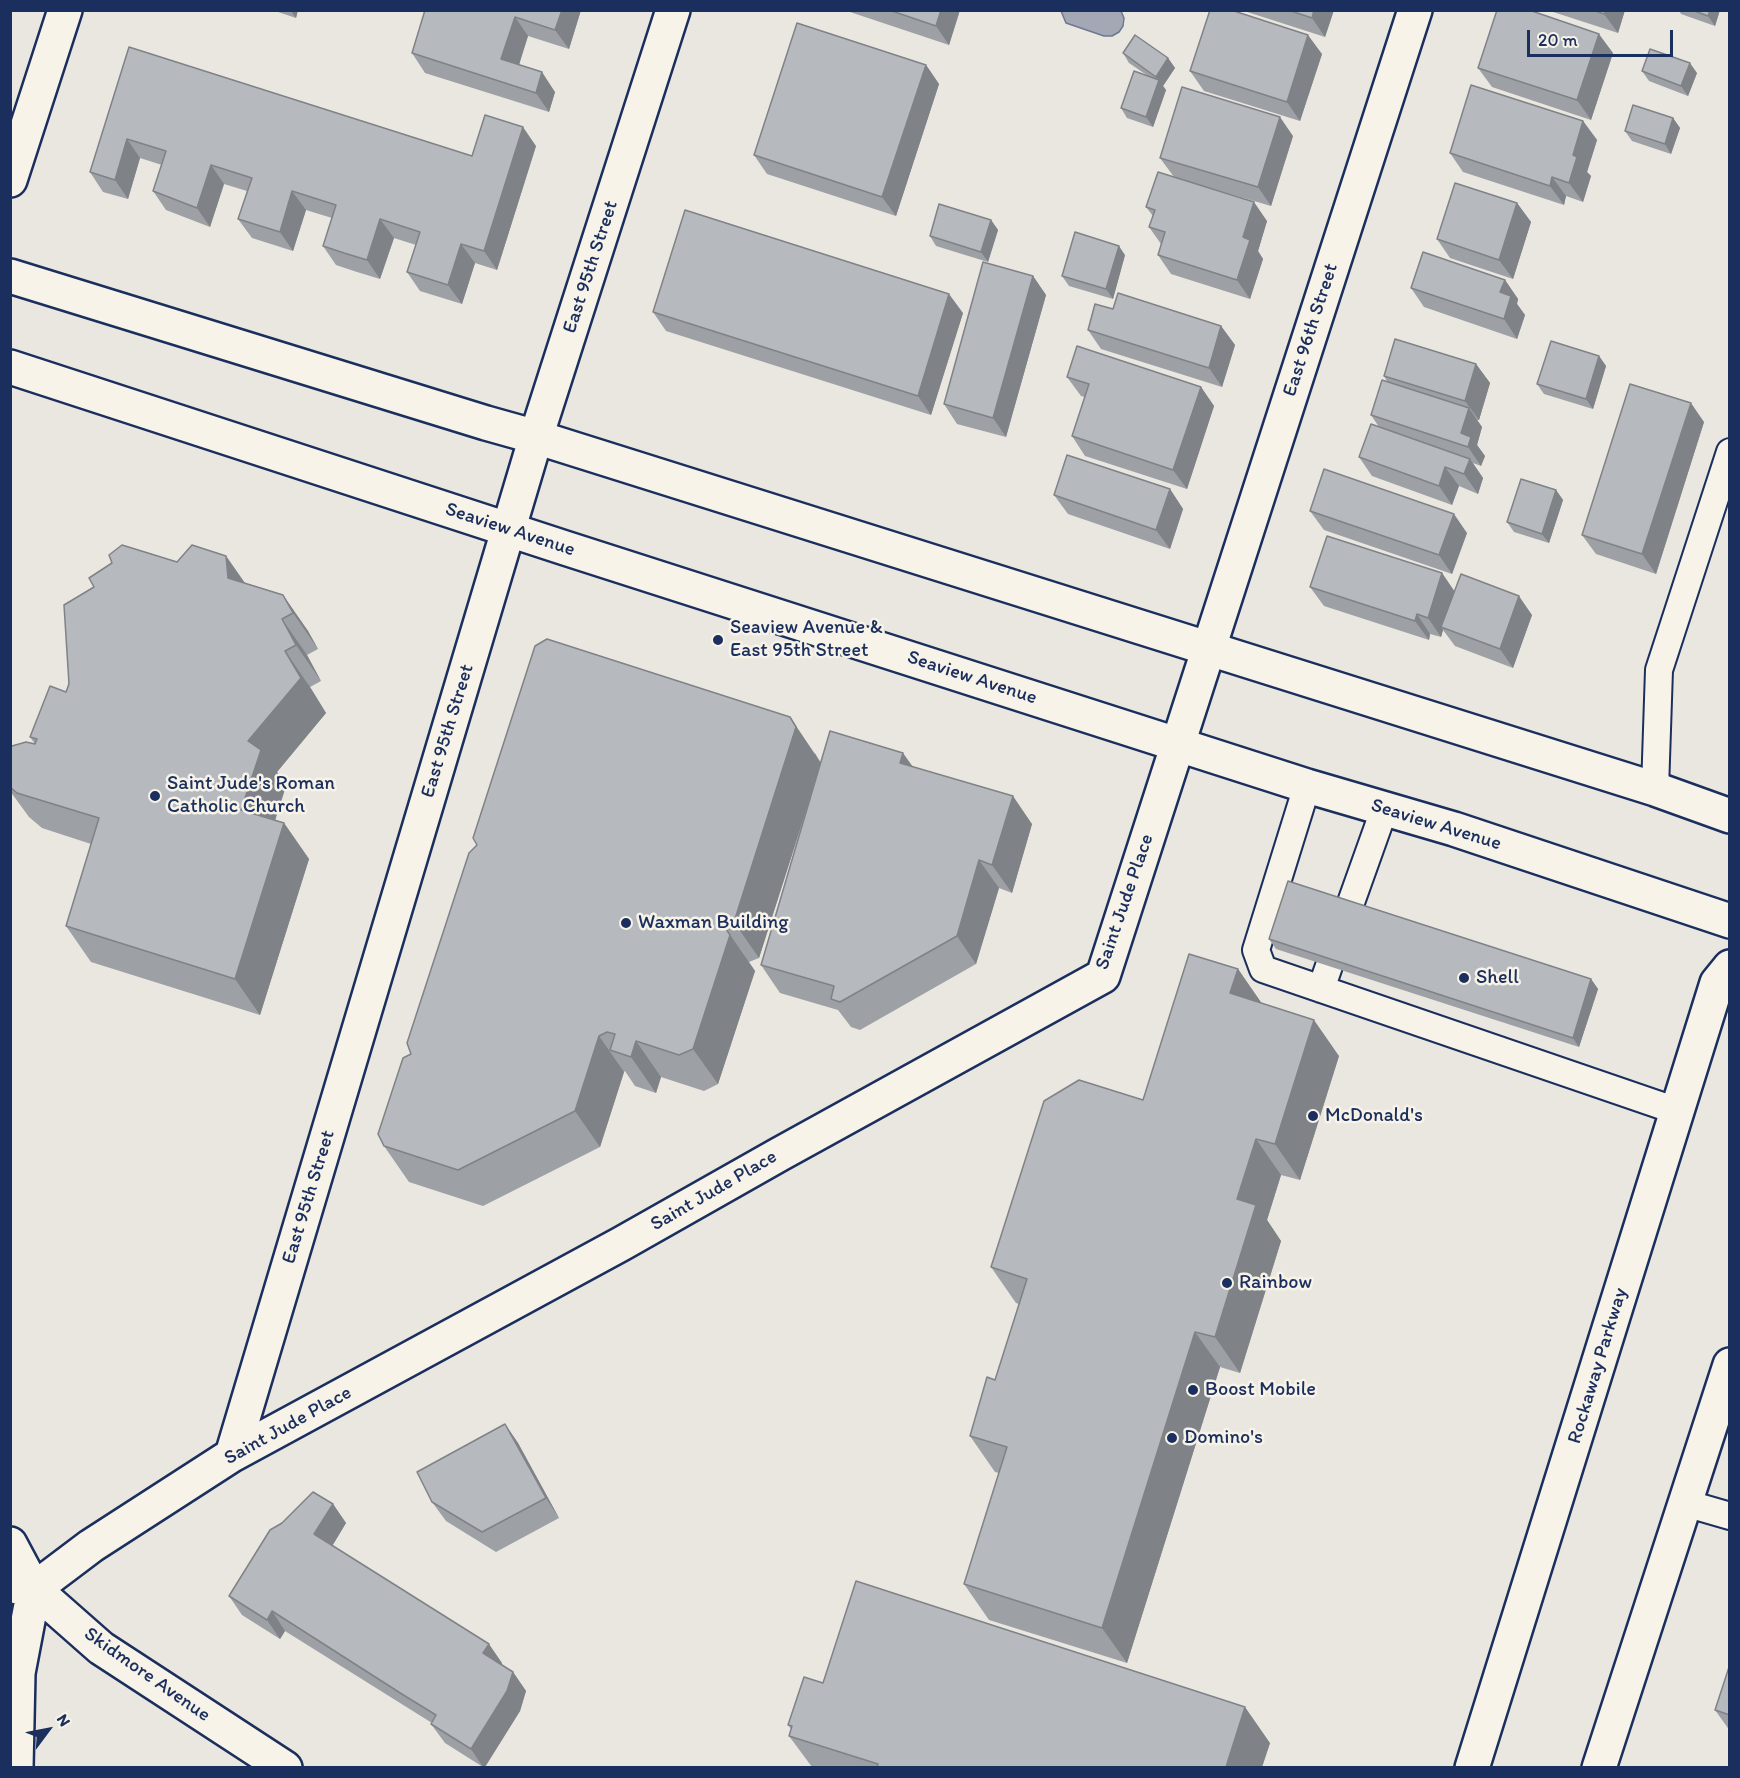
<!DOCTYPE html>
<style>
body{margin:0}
#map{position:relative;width:1740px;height:1778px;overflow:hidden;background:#eae7e0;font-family:Itim,sans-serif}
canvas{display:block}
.frame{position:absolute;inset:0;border:12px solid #1b2f5e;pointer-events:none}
.north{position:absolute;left:18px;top:1700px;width:60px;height:60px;-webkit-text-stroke:4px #f7f3e8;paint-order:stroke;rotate:58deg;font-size:16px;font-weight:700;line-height:24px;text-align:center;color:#1b2f5e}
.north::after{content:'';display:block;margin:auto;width:21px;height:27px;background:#1b2f5e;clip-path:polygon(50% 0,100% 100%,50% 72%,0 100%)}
.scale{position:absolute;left:1527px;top:30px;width:146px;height:27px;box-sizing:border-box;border:3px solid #1b2f5e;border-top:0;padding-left:8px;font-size:18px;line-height:21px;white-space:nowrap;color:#1b2f5e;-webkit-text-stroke:4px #f7f3e8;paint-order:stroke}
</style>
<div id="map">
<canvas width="1740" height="1778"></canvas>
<div class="frame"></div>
<div class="north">N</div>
<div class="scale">20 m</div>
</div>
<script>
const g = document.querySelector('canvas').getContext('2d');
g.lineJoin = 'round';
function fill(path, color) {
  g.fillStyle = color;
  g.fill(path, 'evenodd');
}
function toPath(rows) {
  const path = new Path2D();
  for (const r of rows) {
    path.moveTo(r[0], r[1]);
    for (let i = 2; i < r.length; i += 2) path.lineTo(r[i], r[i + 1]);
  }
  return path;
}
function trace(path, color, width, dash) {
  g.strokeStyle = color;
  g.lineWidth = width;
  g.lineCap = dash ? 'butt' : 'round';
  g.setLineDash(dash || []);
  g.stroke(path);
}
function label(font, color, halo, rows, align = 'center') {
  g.font = font + ' Itim,sans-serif';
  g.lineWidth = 5;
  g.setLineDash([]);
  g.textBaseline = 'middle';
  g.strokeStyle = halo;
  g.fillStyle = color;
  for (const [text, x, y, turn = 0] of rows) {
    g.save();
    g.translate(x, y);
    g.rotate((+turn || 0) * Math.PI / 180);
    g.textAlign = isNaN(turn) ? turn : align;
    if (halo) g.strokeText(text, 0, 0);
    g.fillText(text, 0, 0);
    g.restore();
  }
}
const water = toPath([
 [1061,11,1121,11,1124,18,1123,26,1119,32,1112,36,1104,36,1066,23,1061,11]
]);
fill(water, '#a3a8b4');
trace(water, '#6d7892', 1.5);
const service = toPath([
 [1307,786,1256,950,1263,969,1677,1111],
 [1655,789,1659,670,1730,452],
 [1349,908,1384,810],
 [1321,989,1329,966],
 [1685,1503,1730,1516]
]);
const minor = toPath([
 [10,180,65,10],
 [232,1455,536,437,673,10],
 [10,1544,34,1589,18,1673,16,1768],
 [10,1586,34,1589,101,1648,285,1768],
 [34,1589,91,1546,232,1455,621,1244,780,1154,1103,976,1415,10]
]);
const tertiary = toPath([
 [10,276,486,423,536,437,1655,789,1730,816],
 [10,367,565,548,1307,786,1454,829,1730,921]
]);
const secondary = toPath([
 [1472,1768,1717,983,1730,967],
 [1599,1768,1730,1365]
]);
trace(service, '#1b2f5e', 30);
trace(minor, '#1b2f5e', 38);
trace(tertiary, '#1b2f5e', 38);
trace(secondary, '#1b2f5e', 38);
trace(service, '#f7f3e8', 26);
trace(minor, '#f7f3e8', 33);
trace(tertiary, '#f7f3e8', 33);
trace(secondary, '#f7f3e8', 33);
fill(toPath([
 [272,10,298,10,296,18],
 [425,10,581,10,569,49,528,36,521,57,519,65,555,92,549,112,425,73,412,53],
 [844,10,960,10,949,45],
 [1241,10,1334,10,1325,37],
 [1547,10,1625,10,1618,33],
 [1679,10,1720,10,1715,26,1681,14],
 [129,47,472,156,536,146,497,270,475,263,462,304,420,291,407,272,416,245,394,238,380,279,357,272,336,265,323,246,332,218,306,210,293,251,252,238,238,219,247,191,224,184,210,227,166,210,153,191,162,165,140,158,128,199,103,192,90,172],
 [1123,53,1168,58,1175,68,1163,86,1166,90,1153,127,1127,118,1121,108,1148,76,1129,63],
 [1613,53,1591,120,1492,87,1478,68],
 [1322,54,1300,121,1204,91,1190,71],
 [926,65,939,84,896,216,767,174,754,155],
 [1642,71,1697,73,1688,96,1649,81],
 [1673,118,1680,128,1671,154,1632,141,1625,131],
 [1583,121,1597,140,1587,172,1591,176,1583,202,1566,196,1564,205,1463,172,1450,153],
 [1293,136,1271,206,1180,179,1267,221,1258,251,1263,259,1250,299,1171,274,1158,255,1161,244,1149,227,1153,216,1146,207,1174,177,1160,158],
 [1517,203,1531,222,1513,279,1450,258,1437,239],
 [991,220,998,230,988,262,936,246,930,236],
 [1125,255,1113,299,1069,286,1062,276],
 [1033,276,1046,295,1006,437,957,424,944,404],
 [1505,280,1518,299,1517,304,1525,315,1517,339,1424,307,1411,288],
 [1113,309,1221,326,1235,345,1222,387,1101,349,1088,330],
 [653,312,963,313,931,415,666,331],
 [1599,356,1606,366,1593,409,1544,394,1537,384],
 [1476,364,1490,383,1479,420,1477,420,1482,427,1477,445,1485,456,1481,466,1473,463,1483,478,1478,494,1459,486,1452,505,1372,476,1359,457,1379,427,1371,415,1388,383,1384,376],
 [1067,377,1201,387,1214,406,1187,489,1085,456,1072,436,1085,397,1081,396],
 [1704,422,1656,574,1596,554,1582,535],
 [1170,489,1183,509,1170,549,1068,514,1054,495],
 [1556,490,1563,500,1549,543,1514,532,1507,522],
 [1310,511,1467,533,1452,574,1324,530],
 [226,556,245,583,283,595,308,631,318,649,307,655,321,681,310,687,326,713,277,772,286,786,275,820,284,823,309,859,260,1015,91,962,66,926,91,844,42,828,29,817,10,791,10,748,35,744,30,737,66,692,94,587,112,563,177,562],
 [1442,573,1454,591,1532,615,1513,668,1455,646,1443,630,1441,637,1430,634,1429,640,1324,606,1310,587],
 [815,753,820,762,913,767,1032,824,1012,893,999,888,976,964,860,1030,851,1027,838,1010,780,993,761,965,807,809,759,958,749,962,755,971,718,1084,704,1091,661,1077,656,1093,635,1086,625,1071,624,1072,600,1147,483,1206,409,1182,384,1146,411,1054],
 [1269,939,1591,979,1598,989,1579,1047,1276,949],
 [1238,969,1261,1003,1339,1056,1300,1180,1281,1175,1267,1220,1281,1241,1240,1373,1220,1367,1127,1663,989,1620,964,1584,999,1473,995,1472,970,1436,995,1380,1019,1304,1016,1303,991,1267,1143,1100],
 [505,1424,518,1443,559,1518,496,1552,446,1521,432,1502],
 [333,1504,346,1523,332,1546,502,1663,501,1665,513,1672,526,1691,520,1711,485,1767,483,1767,445,1743,431,1724,432,1723,285,1631,280,1639,242,1615,229,1596],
 [1730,1664,1730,1731,1715,1710],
 [823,1683,1270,1743,1262,1767,812,1767,789,1736,791,1729,788,1725]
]), '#9da0a4');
fill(toPath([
 [290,10,298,10,296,18],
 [562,10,581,10,569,49,555,30],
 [941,10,960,10,949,45,936,26],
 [1314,10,1334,10,1325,37,1312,18],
 [1606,10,1625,10,1618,33,1604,14],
 [1710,10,1720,10,1715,26,1708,16],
 [515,17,528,36,515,78,501,59],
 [1599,34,1613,53,1591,120,1577,100],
 [1308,35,1322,54,1300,121,1287,102],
 [1168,58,1175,68,1163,86,1166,90,1153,127,1146,117,1159,81,1156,77],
 [1690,63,1697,73,1688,96,1681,86],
 [926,65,939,84,896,216,882,197],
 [542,72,555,92,549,112,536,93],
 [1280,117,1293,136,1271,206,1258,187],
 [1673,118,1680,128,1671,154,1665,144],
 [1583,121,1597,140,1587,172,1591,176,1583,202,1569,183,1573,155],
 [523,127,536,146,497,270,484,251],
 [127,139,140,158,128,199,115,180],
 [211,165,224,184,210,227,197,208],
 [1552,177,1566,196,1564,205,1550,186],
 [292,191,306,210,293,251,280,232],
 [1254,202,1267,221,1258,251,1263,259,1250,299,1237,280,1243,237],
 [1517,203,1531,222,1513,279,1499,260],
 [380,219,394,238,380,279,367,260],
 [991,220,998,230,988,262,981,252],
 [461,244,475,263,462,304,448,285],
 [1119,246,1125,255,1113,299,1106,289],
 [1033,276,1046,295,1006,437,993,418],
 [1505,280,1518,299,1517,304,1525,315,1517,339,1504,319,1500,292],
 [949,294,963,313,931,415,918,396],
 [1221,326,1235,345,1222,387,1209,368],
 [1599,356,1606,366,1593,409,1586,399],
 [1476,364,1490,383,1479,420,1465,401],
 [1201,387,1214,406,1187,489,1173,470],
 [1691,403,1704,422,1656,574,1642,554],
 [1469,408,1482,427,1477,445,1485,456,1481,466,1468,447,1461,433],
 [1470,459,1483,478,1478,494,1464,474],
 [1445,467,1459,486,1452,505,1439,486],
 [1170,489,1183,509,1170,549,1156,530],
 [1556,490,1563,500,1549,543,1542,534],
 [1454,514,1467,533,1452,574,1439,555],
 [226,556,251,592,228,578],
 [1442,573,1455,592,1441,627,1443,630,1441,637,1428,618],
 [283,595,308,631,318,649,293,613],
 [1519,596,1532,615,1513,668,1500,649],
 [1417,614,1430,634,1429,640,1415,621],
 [282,619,307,655,321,681,296,645],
 [285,651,310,687,326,713,277,772,286,786,267,846,241,810,248,741],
 [790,717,821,763,759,958,734,922],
 [903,753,923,781,900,763],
 [1013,796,1032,824,1012,893,992,865],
 [284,823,309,859,260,1015,235,979],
 [979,860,999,888,976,964,957,936],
 [724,926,755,971,718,1084,693,1049],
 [1238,969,1263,1005,1230,993],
 [1591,979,1598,989,1579,1047,1573,1038],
 [1314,1020,1339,1056,1300,1180,1275,1144],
 [599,1036,624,1072,600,1147,575,1111],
 [636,1041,661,1077,656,1093,631,1057],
 [1256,1139,1281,1175,1267,1220,1281,1241,1240,1373,1215,1337,1237,1199],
 [1195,1332,1220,1367,1127,1663,1102,1628],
 [505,1424,518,1443,559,1518,546,1498],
 [333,1504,346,1523,328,1553,314,1534],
 [272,1611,285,1631,280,1639,267,1620],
 [489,1644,502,1663,497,1672,483,1653],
 [513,1672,526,1691,520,1711,485,1767,483,1767,471,1749],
 [1245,1707,1270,1743,1262,1767,1226,1767]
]), '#7f8286');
const building = toPath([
 [425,10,562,10,555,30,515,17,501,59,542,72,536,93,412,53,425,10],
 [889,10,941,10,936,26,889,10],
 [1210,10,1231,10,1308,35,1287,102,1190,71,1210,10],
 [1288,10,1314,10,1312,18,1288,10],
 [1497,10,1529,10,1599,34,1577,100,1478,68,1497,10],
 [1593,10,1606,10,1604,14,1593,10],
 [1692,10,1710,10,1708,16,1692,10],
 [797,23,926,65,882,197,754,155,797,23],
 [1135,35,1168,58,1156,77,1123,53,1135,35],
 [129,47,472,156,485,115,523,127,484,251,461,244,448,285,407,272,420,232,380,219,367,260,344,253,323,246,336,205,292,191,280,232,238,219,252,178,211,165,197,208,153,191,166,151,127,139,115,180,90,172,129,47],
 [1650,49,1690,63,1681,86,1642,71,1650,49],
 [1134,71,1159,80,1146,117,1121,108,1134,71],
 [1471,85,1583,121,1573,155,1577,157,1569,183,1552,177,1550,186,1450,153,1471,85],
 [1182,87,1280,117,1258,187,1160,158,1182,87],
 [1633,105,1673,118,1665,144,1625,131,1633,105],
 [1158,172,1254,202,1243,237,1250,240,1237,280,1158,255,1165,232,1149,227,1155,210,1146,207,1158,172],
 [1455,183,1517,203,1499,260,1437,239,1455,183],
 [939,204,991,220,981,252,930,236,939,204],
 [685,210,949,294,918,396,653,312,685,210],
 [1075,232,1119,246,1106,289,1062,276,1075,232],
 [1423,252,1505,280,1500,292,1511,296,1504,319,1411,288,1423,252],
 [983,262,1033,276,993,418,944,404,983,262],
 [1118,293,1221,326,1209,368,1088,330,1095,304,1113,309,1118,293],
 [1395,339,1476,364,1465,401,1384,376,1395,339],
 [1551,341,1599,356,1586,399,1537,384,1551,341],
 [1077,346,1201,387,1173,470,1072,436,1089,384,1067,377,1077,346],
 [1382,380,1469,408,1461,433,1471,437,1468,447,1371,415,1382,380],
 [1630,384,1691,403,1642,554,1582,535,1630,384],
 [1371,424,1470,459,1464,474,1445,467,1439,486,1359,457,1371,424],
 [1067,455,1170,489,1156,530,1054,495,1067,455],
 [1324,469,1454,514,1439,555,1310,511,1324,469],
 [1521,479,1556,490,1542,534,1507,522,1521,479],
 [1327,536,1442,573,1428,618,1417,614,1415,621,1310,587,1327,536],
 [122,545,177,562,192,545,226,556,228,578,283,595,293,613,282,619,296,645,285,651,301,678,248,741,261,750,241,810,284,823,235,979,66,926,99,818,17,793,10,787,10,748,12,746,26,742,35,744,37,739,30,737,50,686,66,692,69,684,64,605,94,587,89,578,112,563,109,555,122,545],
 [1461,574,1519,596,1500,649,1441,627,1461,574],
 [547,639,790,717,796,727,734,922,724,926,730,935,693,1049,679,1055,636,1041,631,1057,610,1050,615,1034,607,1032,599,1036,575,1111,458,1170,384,1146,378,1134,403,1058,411,1054,407,1043,469,853,477,845,473,838,535,646,547,639],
 [830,731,903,753,900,763,1013,796,992,865,979,860,957,936,840,1002,831,999,834,986,761,965,830,731],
 [1288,881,1591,979,1573,1038,1269,939,1288,881],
 [1189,954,1238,969,1230,993,1314,1020,1275,1144,1256,1139,1237,1199,1256,1205,1215,1337,1195,1332,1102,1628,964,1584,1007,1447,970,1436,987,1377,995,1380,1027,1279,991,1267,1044,1101,1079,1080,1143,1100,1189,954],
 [505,1424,546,1498,482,1532,432,1502,417,1472,505,1424],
 [313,1492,333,1504,314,1534,489,1644,483,1653,513,1672,507,1691,471,1749,431,1724,436,1715,405,1696,272,1611,267,1620,229,1596,270,1530,282,1523,313,1492],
 [856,1581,1245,1707,1226,1767,877,1767,878,1764,789,1736,792,1726,788,1725,804,1677,823,1683,856,1581],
 [1730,1664,1730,1715,1715,1710,1730,1664]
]);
fill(building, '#b6babf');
trace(building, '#7f8286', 1.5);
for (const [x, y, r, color] of [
 [718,640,6,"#1b2f5e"],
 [155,796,6,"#1b2f5e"],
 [626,923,6,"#1b2f5e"],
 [1464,978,6,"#1b2f5e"],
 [1313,1116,6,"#1b2f5e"],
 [1227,1283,6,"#1b2f5e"],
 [1193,1390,6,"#1b2f5e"],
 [1172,1438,6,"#1b2f5e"]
]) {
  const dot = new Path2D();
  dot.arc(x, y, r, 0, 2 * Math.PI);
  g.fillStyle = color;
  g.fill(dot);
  trace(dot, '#f7f3e8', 2);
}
label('20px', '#1b2f5e', '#f7f3e8', [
 ["East 95th Street",591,267,-72],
 ["East 96th Street",1311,330,-72],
 ["Seaview Avenue",510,530,18],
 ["Seaview Avenue",972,678,18],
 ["East 95th Street",448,731,-73],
 ["Seaview Avenue",1436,825,17],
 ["Saint Jude Place",1125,902,-71],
 ["Saint Jude Place",714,1191,-30],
 ["East 95th Street",309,1197,-73],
 ["Rockaway Parkway",1598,1366,-73],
 ["Saint Jude Place",288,1426,-29],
 ["Skidmore Avenue",147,1675,35]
]);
label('20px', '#1b2f5e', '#f7f3e8', [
 ["Seaview Avenue &",730,628],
 ["East 95th Street",730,651],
 ["Saint Jude's Roman",167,784],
 ["Catholic Church",167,807],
 ["Waxman Building",638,923],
 ["Shell",1476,978],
 ["McDonald's",1325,1116],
 ["Rainbow",1239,1283],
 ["Boost Mobile",1205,1390],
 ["Domino's",1184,1438]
], 'left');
</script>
